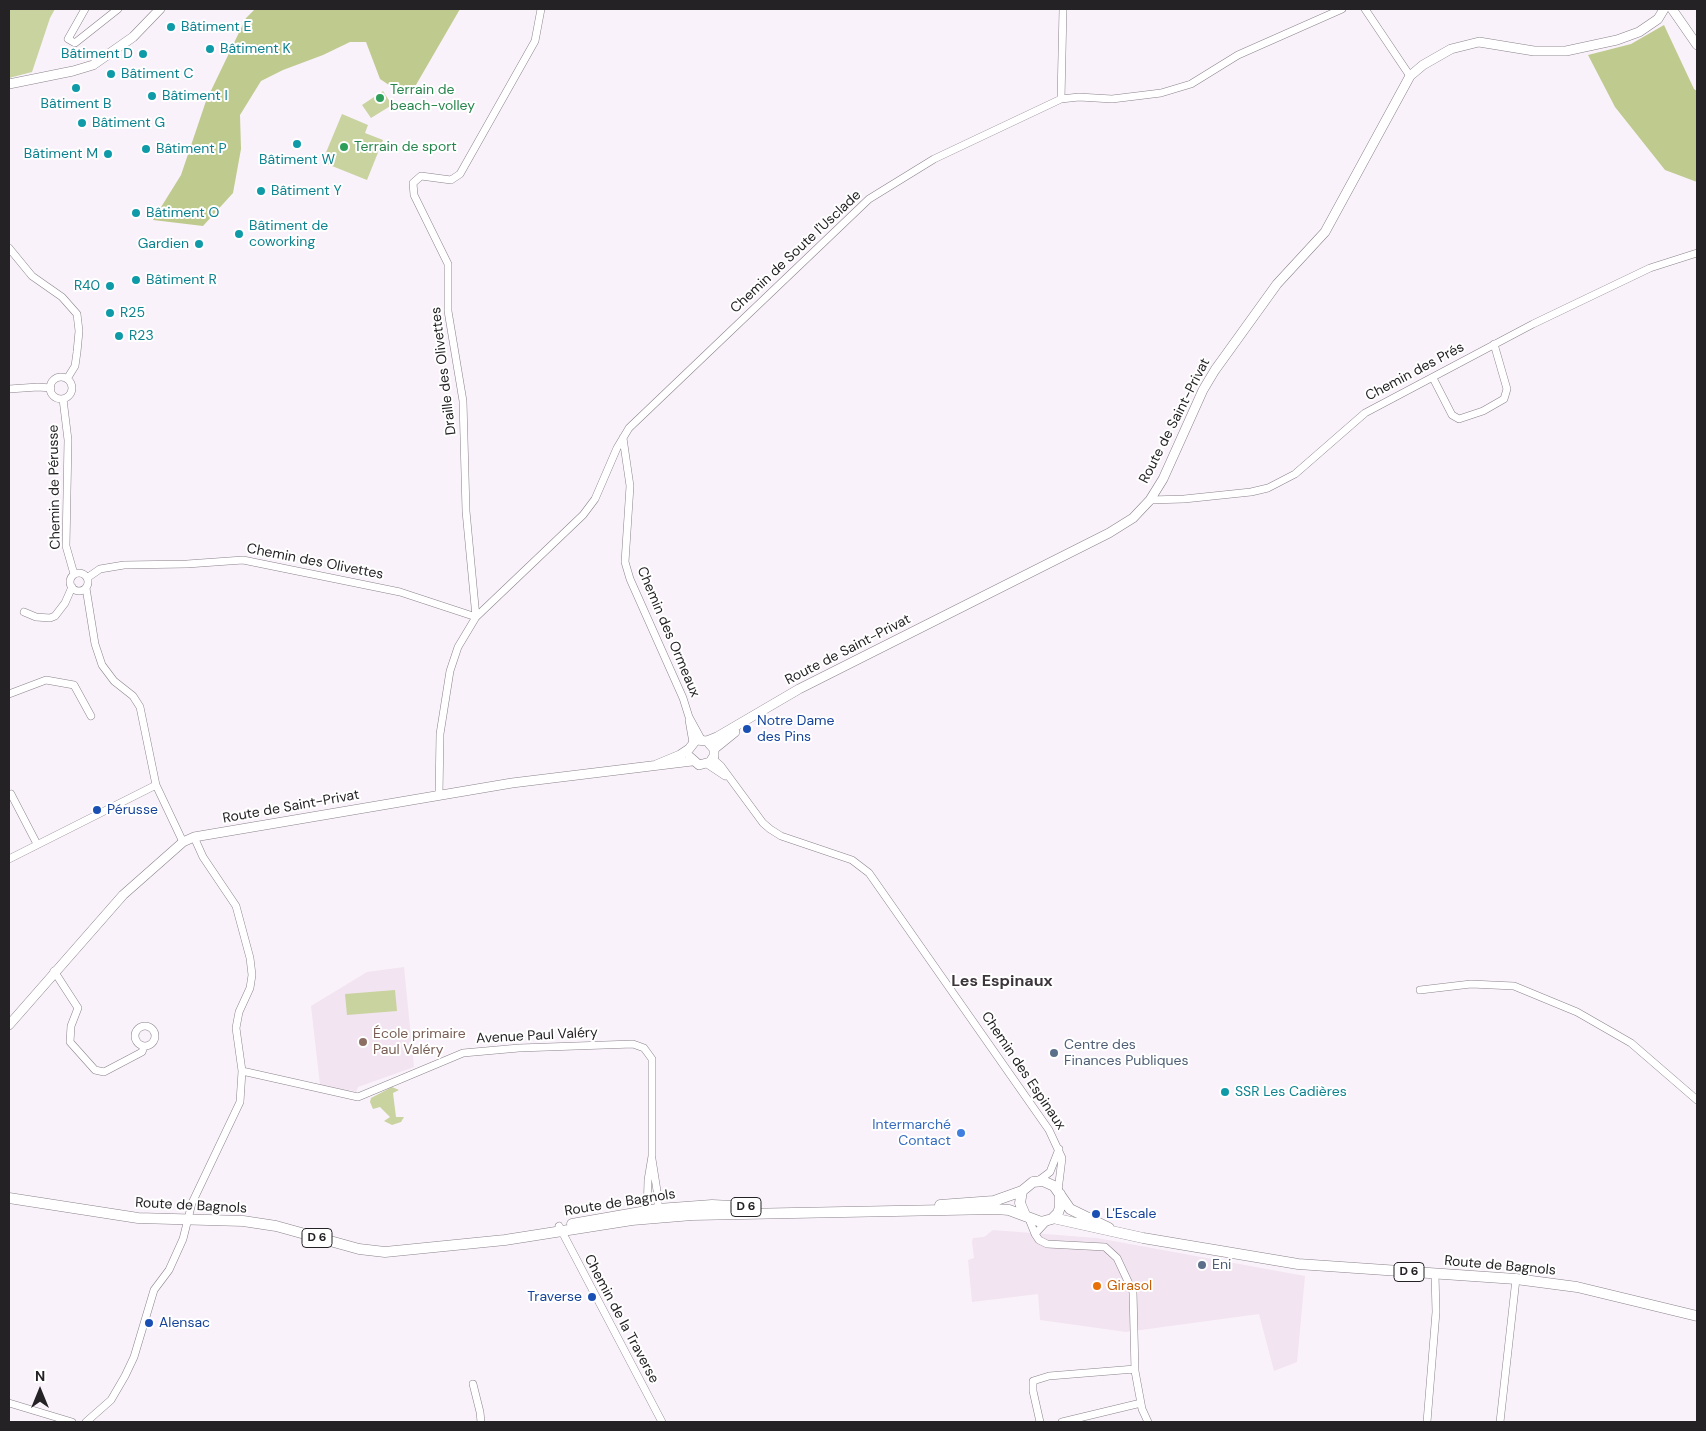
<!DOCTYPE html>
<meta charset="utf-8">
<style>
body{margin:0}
#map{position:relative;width:1706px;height:1431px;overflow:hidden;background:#faf2fa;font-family:"DM Sans",sans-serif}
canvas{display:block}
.frame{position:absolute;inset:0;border:10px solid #252225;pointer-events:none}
.north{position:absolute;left:15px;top:1366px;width:50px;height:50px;-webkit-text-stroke:4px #fff;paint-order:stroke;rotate:0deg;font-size:14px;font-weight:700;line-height:20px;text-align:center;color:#252225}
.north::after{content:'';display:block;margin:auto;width:18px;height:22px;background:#252225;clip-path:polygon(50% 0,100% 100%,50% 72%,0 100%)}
</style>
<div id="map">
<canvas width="1706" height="1431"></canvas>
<div class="frame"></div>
<div class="north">N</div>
</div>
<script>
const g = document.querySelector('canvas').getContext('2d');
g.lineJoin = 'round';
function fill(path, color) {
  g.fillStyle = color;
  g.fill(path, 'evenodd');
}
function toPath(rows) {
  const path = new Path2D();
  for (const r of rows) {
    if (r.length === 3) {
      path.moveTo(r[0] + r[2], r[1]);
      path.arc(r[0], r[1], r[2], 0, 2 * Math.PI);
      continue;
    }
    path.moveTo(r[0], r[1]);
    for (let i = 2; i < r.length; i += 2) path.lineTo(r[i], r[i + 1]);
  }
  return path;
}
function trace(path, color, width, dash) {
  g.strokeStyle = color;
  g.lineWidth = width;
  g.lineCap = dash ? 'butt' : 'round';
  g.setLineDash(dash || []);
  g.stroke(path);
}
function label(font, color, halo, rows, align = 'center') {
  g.font = font + ' "DM Sans",sans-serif';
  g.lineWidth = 4;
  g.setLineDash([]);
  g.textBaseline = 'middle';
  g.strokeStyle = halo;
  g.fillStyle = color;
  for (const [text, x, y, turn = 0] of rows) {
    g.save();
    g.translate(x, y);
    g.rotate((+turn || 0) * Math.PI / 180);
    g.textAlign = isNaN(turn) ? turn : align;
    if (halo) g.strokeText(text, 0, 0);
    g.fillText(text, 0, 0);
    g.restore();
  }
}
fill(toPath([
 [404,967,414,1067,358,1087,356,1092,350,1090,349,1093,320,1085,311,1006,367,972],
 [993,1230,1097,1238,1305,1276,1297,1362,1274,1371,1259,1314,1126,1332,1040,1320,1038,1294,972,1302,968,1260,974,1258,972,1242,973,1238,984,1237]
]), '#f2e4f1');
fill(toPath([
 [9,9,55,9,50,18,32,72,9,78],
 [383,91,392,105,371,118,362,105],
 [342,114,368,125,365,133,383,140,367,180,322,162],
 [395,990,397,1011,347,1015,345,994],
 [392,1087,399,1090,393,1093,396,1117,404,1117,401,1122,392,1125,384,1121,390,1117,380,1107,373,1109,370,1102,371,1098]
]), '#c9d39f');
fill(toPath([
 [255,9,460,9,413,90,404,95,380,79,366,42,350,42,323,55,283,70,261,81,240,115,241,149,233,193,203,226,153,220,181,175,206,101,246,18],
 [1664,25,1694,89,1697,91,1697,182,1665,170,1615,107,1588,55,1631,44]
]), '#bfca8f');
const street = toPath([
 [85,9,68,39,75,43,118,9],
 [1365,9,1410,76],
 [1061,99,1063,9],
 [9,248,32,276,62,297,77,314,79,331,77,352,75,366,67,379],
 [61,388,11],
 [1433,378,1452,415,1459,419,1483,411,1504,399,1507,389,1494,344],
 [9,389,38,387,51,388],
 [63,399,68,440,66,546,74,574],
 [623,438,630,486,625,562,630,579,683,698,689,717,701,739],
 [1150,500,1184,499,1251,492,1268,488,1295,474,1365,413,1533,324,1650,268,1697,253],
 [79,582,9],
 [87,578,100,569,124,565,187,564,243,560,400,592,476,617,583,515,595,499,617,448,629,428,869,199,934,159,1061,99,1079,97,1112,99,1161,93,1191,84,1238,55,1342,9],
 [86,588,95,644,102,665,114,681,133,696,140,707,156,785,183,842],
 [24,612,36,617,50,618,55,616,65,603,72,587],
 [9,694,46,680,74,685,91,716],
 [689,720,693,743],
 [713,759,721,766,763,823,770,829,781,836,852,860,869,873,1049,1130,1062,1158,1058,1191],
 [707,764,725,776],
 [9,795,11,794,37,844],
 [439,795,440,734,450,671,458,647,476,617,466,511,463,401,448,311,448,264,414,195,413,183,421,176,451,180,460,174,535,41,541,9],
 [9,859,156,785],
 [54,971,78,1008,71,1026,70,1042,95,1070,104,1072,142,1052,144,1047],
 [1420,990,1471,984,1514,986,1577,1012,1631,1043,1697,1100],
 [145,1036,10],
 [242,1071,358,1097,463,1053,519,1048,633,1044,644,1048,652,1059,652,1156,648,1180,647,1215],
 [652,1159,658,1197,658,1213],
 [1038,1181,1050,1172,1059,1149],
 [1029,1219,1035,1234,1046,1222],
 [559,1226,662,1422],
 [1035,1234,1039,1240,1047,1244,1105,1247,1117,1258,1133,1292,1135,1371,1142,1409,1148,1422],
 [473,1384,480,1412,481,1422],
 [9,1403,72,1422],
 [86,1422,111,1400,125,1376,134,1357,154,1290,169,1270,183,1239,192,1203,240,1102,242,1071,236,1028,239,1012,250,988,252,975,250,958,236,906,203,857,194,837],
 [1040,1422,1033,1391,1033,1381,1049,1376,1135,1369],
 [1062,1422,1141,1403],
 [1427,1422,1436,1312,1435,1274],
 [1500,1422,1516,1279]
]);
const secondary = toPath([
 [1672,9,1697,45],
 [9,84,73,71,93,65,133,37,160,9],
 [714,749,735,732],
 [690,757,699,765,710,762,714,756,714,749,707,741],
 [656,765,680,755,689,749,696,740,707,741,717,737,799,689,1109,533,1133,518,1150,500,1163,479,1203,390,1215,370,1277,284,1325,232,1410,76,1423,65,1451,49,1479,42,1534,51,1566,51,1617,40,1639,32,1658,19,1664,9],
 [9,1025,123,895,183,842,194,837,512,783,692,761]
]);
const primary = toPath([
 [9,1198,138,1218,243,1221,276,1226,359,1249,385,1252,505,1240,632,1220,692,1215,996,1209,1009,1210,1041,1222,1052,1219,1058,1213,1060,1207,1060,1194],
 [940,1205,994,1201,1022,1191],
 [1025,1215,1020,1203,1022,1191,1033,1182,1043,1181,1054,1186,1070,1209,1109,1228],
 [1053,1218,1143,1238,1298,1264,1516,1279,1577,1287,1697,1316],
 [572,1224,658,1209,712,1205,753,1207]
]);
trace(street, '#8a838a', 8);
trace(secondary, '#8a838a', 10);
trace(primary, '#8a838a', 11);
trace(street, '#fff', 7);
trace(secondary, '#fff', 9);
trace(primary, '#fff', 10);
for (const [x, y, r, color] of [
 [171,27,5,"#0f9aa8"],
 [210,49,5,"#0f9aa8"],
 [143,54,5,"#0f9aa8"],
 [111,74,5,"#0f9aa8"],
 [76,88,5,"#0f9aa8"],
 [152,96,5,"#0f9aa8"],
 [380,98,5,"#2e9e5b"],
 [82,123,5,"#0f9aa8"],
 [297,144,5,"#0f9aa8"],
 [344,147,5,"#2e9e5b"],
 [146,149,5,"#0f9aa8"],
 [108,154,5,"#0f9aa8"],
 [261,191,5,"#0f9aa8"],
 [136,213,5,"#0f9aa8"],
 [239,234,5,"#0f9aa8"],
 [199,244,5,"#0f9aa8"],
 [136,280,5,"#0f9aa8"],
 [110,286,5,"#0f9aa8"],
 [110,313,5,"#0f9aa8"],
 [119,336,5,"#0f9aa8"],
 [747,729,5,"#1a4fb4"],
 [97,810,5,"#1a4fb4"],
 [363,1042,5,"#8d6e63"],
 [1054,1053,5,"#5c6f8a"],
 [1225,1092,5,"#0f9aa8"],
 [961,1133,5,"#3f7fe0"],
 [1096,1214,5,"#1a4fb4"],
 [1202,1265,5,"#5c6f8a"],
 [1097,1286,5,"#e8710a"],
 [592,1297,5,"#1a4fb4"],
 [149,1323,5,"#1a4fb4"]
]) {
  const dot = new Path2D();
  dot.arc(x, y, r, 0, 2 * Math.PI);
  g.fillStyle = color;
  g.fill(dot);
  trace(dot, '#fff', 2);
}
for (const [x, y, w] of [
 [746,1207,30],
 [317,1238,30],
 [1409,1272,30]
]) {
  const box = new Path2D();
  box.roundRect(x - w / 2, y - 9.5, w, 19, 4);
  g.fillStyle = '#fff';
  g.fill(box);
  trace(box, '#252225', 1);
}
label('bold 12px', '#252225', null, [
 ["D 6",746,1207],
 ["D 6",317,1238],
 ["D 6",1409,1272]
]);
label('14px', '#0d838f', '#fff', [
 ["Bâtiment E",181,27],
 ["Bâtiment K",220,49],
 ["Bâtiment D",133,54,"right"],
 ["Bâtiment C",121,74],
 ["Bâtiment I",162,96],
 ["Bâtiment B",76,104,"center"],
 ["Bâtiment G",92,123],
 ["Bâtiment P",156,149],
 ["Bâtiment M",98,154,"right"],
 ["Bâtiment W",297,160,"center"],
 ["Bâtiment Y",271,191],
 ["Bâtiment O",146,213],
 ["Bâtiment de",249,226],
 ["coworking",249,242],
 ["Gardien",189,244,"right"],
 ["Bâtiment R",146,280],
 ["R40",100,286,"right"],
 ["R25",120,313],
 ["R23",129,336],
 ["SSR Les Cadières",1235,1092]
], 'left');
label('14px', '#27864d', '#fff', [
 ["Terrain de",390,90],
 ["beach-volley",390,106],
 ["Terrain de sport",354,147]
], 'left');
label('14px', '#252225', '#fff', [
 ["Chemin de Soute l'Usclade",796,252,-43],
 ["Draille des Olivettes",444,371,-97],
 ["Chemin des Prés",1415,372,-28],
 ["Route de Saint-Privat",1175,421,-63],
 ["Chemin de Pérusse",55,487,-91],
 ["Chemin des Olivettes",315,562,11],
 ["Chemin des Ormeaux",668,632,67],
 ["Route de Saint-Privat",848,650,-27],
 ["Route de Saint-Privat",291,807,-10],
 ["Avenue Paul Valéry",537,1036,-3],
 ["Chemin des Espinaux",1023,1071,56],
 ["Route de Bagnols",620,1203,-9],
 ["Route de Bagnols",191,1206,3],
 ["Route de Bagnols",1500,1266,5],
 ["Chemin de la Traverse",621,1319,62]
]);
label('14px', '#164399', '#fff', [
 ["Notre Dame",757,721],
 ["des Pins",757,737],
 ["Pérusse",107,810],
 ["L'Escale",1106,1214],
 ["Traverse",582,1297,"right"],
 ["Alensac",159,1323]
], 'left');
label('14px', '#785e54', '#fff', [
 ["École primaire",373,1034],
 ["Paul Valéry",373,1050]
], 'left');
label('14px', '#4e5e75', '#fff', [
 ["Centre des",1064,1045],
 ["Finances Publiques",1064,1061],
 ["Eni",1212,1265]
], 'left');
label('14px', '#366cbe', '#fff', [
 ["Intermarché",951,1125],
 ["Contact",951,1141]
], 'right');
label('14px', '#c56008', '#fff', [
 ["Girasol",1107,1286]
], 'left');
label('bold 16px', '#3c353b', '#fff', [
 ["Les Espinaux",1002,982]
]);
</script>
